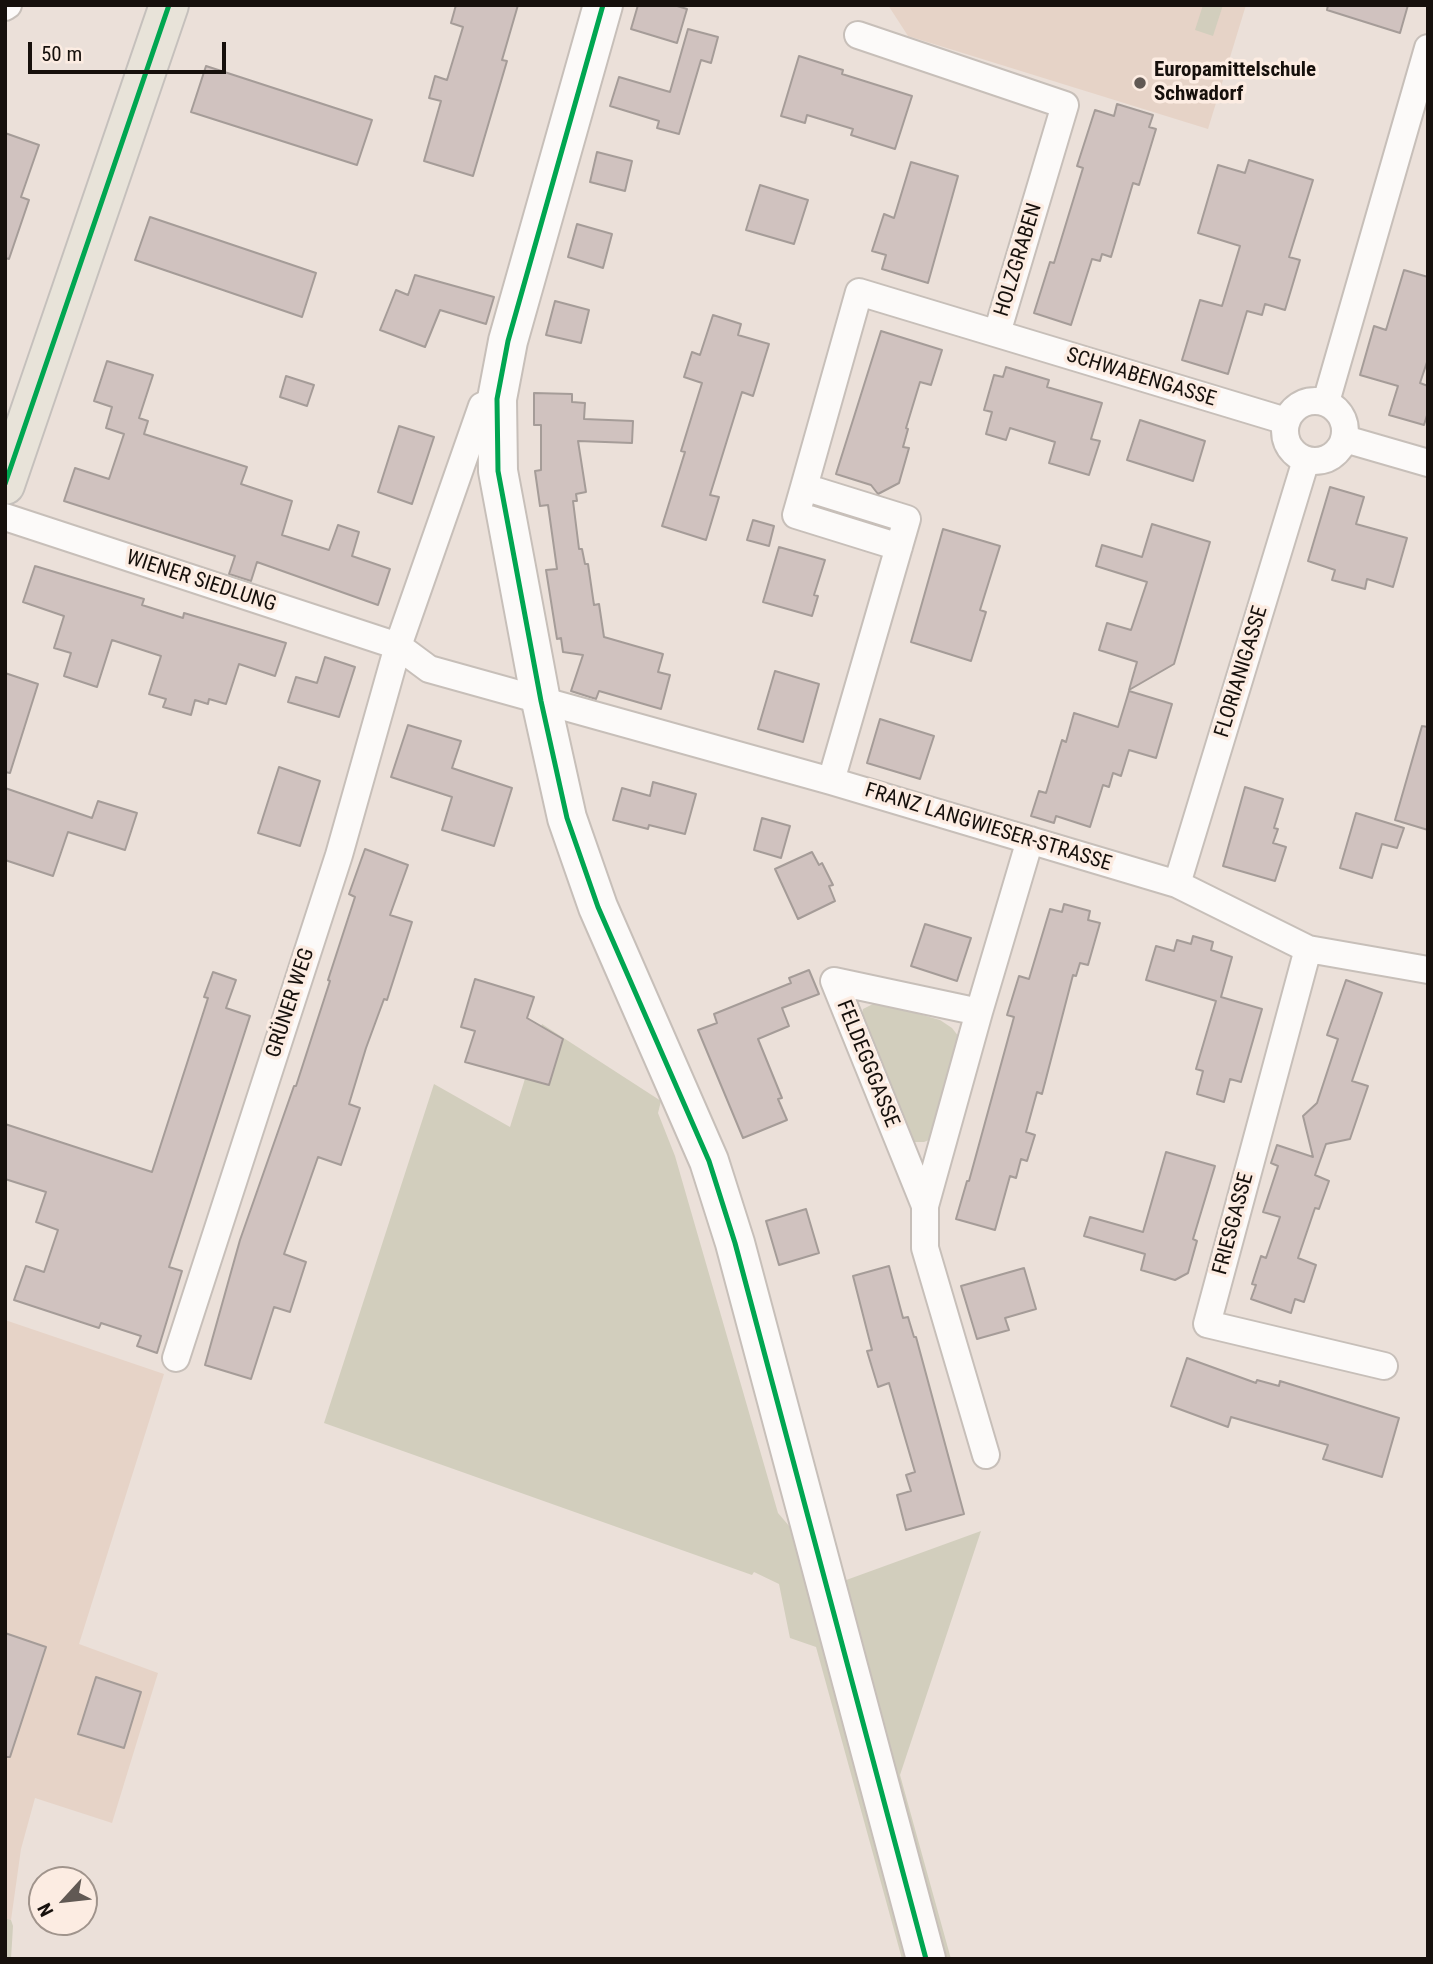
<!DOCTYPE html>
<meta charset="utf-8">
<style>
body{margin:0}
#map{position:relative;width:1433px;height:1964px;overflow:hidden;background:#ebe0d9;font-family:"Roboto Condensed",sans-serif}
canvas{display:block}
.frame{position:absolute;inset:0;border:7px solid #16100c;pointer-events:none}
.north{position:absolute;left:28px;top:1866px;width:70px;height:70px;box-sizing:border-box;background:#fcece2;border:2px solid #a0948c;border-radius:50%;rotate:243deg;font-size:19px;font-weight:700;line-height:28px;text-align:center;color:#16100c}
.north::after{content:'';display:block;margin:auto;width:24px;height:32px;background:#615954;clip-path:polygon(50% 0,100% 100%,50% 72%,0 100%)}
.scale{position:absolute;left:28px;top:42px;width:198px;height:32px;box-sizing:border-box;border:4px solid #16100c;border-top:0;padding-left:9px;font-size:21px;line-height:24px;white-space:nowrap;color:#16100c;-webkit-text-stroke:5px #fcece2;paint-order:stroke}
</style>
<div id="map">
<canvas width="1433" height="1964"></canvas>
<div class="frame"></div>
<div class="north">N</div>
<div class="scale">50 m</div>
</div>
<script>
const g = document.querySelector('canvas').getContext('2d');
g.lineJoin = 'round';
function fill(path, color) {
  g.fillStyle = color;
  g.fill(path, 'evenodd');
}
function toPath(rows) {
  const path = new Path2D();
  for (const r of rows) {
    if (r.length === 3) {
      path.moveTo(r[0] + r[2], r[1]);
      path.arc(r[0], r[1], r[2], 0, 2 * Math.PI);
      continue;
    }
    path.moveTo(r[0], r[1]);
    for (let i = 2; i < r.length; i += 2) path.lineTo(r[i], r[i + 1]);
  }
  return path;
}
function trace(path, color, width, dash) {
  g.strokeStyle = color;
  g.lineWidth = width;
  g.lineCap = dash ? 'butt' : 'round';
  g.setLineDash(dash || []);
  g.stroke(path);
}
function label(font, color, halo, rows, align = 'center') {
  g.font = font + ' "Roboto Condensed",sans-serif';
  g.lineWidth = 7;
  g.setLineDash([]);
  g.textBaseline = 'middle';
  g.strokeStyle = halo;
  g.fillStyle = color;
  for (const [text, x, y, turn = 0] of rows) {
    g.save();
    g.translate(x, y);
    g.rotate((+turn || 0) * Math.PI / 180);
    g.textAlign = isNaN(turn) ? turn : align;
    if (halo) g.strokeText(text, 0, 0);
    g.fillText(text, 0, 0);
    g.restore();
  }
}
fill(toPath([
 [888,5,1246,5,1208,129,908,36],
 [5,1320,164,1374,79,1644,158,1673,112,1823,35,1798,21,1849,11,1920,5,1918]
]), '#e6d3c7');
fill(toPath([
 [1203,5,1223,5,1213,36,1195,30],
 [877,1002,940,1020,952,1028,959,1037,959,1046,929,1140,924,1142,914,1142,910,1138,861,1018,863,1009],
 [542,1024,661,1101,658,1113,675,1156,778,1513,838,1583,981,1531,900,1775,951,1959,902,1959,816,1647,790,1638,779,1584,754,1572,752,1575,324,1423,434,1084,510,1127],
 [5,1918,11,1920,13,1926,11,1959,5,1959]
]), '#d2cebd');
const building = toPath([
 [456,5,518,5,502,60,507,61,473,176,424,161,441,101,429,98,435,76,447,80,463,27,451,23,456,5],
 [638,5,674,5,687,9,677,43,631,29,638,5],
 [1328,5,1408,5,1400,33,1327,10,1328,5],
 [688,29,718,37,711,63,701,60,679,134,657,128,659,121,610,106,619,77,670,92,688,29],
 [799,56,843,70,842,74,912,96,895,149,851,135,853,129,807,115,805,123,781,116,799,56],
 [206,66,372,120,357,165,191,112,206,66],
 [1117,104,1153,115,1149,127,1156,129,1139,185,1133,183,1111,257,1102,254,1100,261,1092,259,1071,325,1034,313,1050,262,1054,263,1083,168,1077,166,1095,110,1114,116,1117,104],
 [5,133,39,145,21,197,29,200,9,259,5,258,5,133],
 [597,152,632,161,625,191,590,182,597,152],
 [1249,160,1313,180,1289,257,1300,260,1285,310,1265,304,1262,315,1247,311,1228,374,1182,360,1200,300,1222,306,1240,246,1198,233,1218,165,1245,173,1249,160],
 [911,162,958,176,928,283,882,269,886,255,872,251,884,214,894,218,911,162],
 [760,185,808,200,794,244,746,230,760,185],
 [150,217,316,273,302,317,135,260,150,217],
 [577,224,612,234,603,268,568,257,577,224],
 [1404,270,1428,277,1428,359,1420,383,1428,386,1428,412,1424,425,1389,415,1398,386,1360,375,1374,326,1386,330,1404,270],
 [415,275,494,297,486,324,440,310,425,347,380,330,396,290,408,295,415,275],
 [555,301,589,310,581,343,546,335,555,301],
 [713,315,741,324,738,335,769,344,753,396,742,392,710,495,719,497,706,540,662,526,685,452,681,451,702,383,684,377,692,352,700,355,713,315],
 [881,331,942,350,931,385,920,382,906,428,908,429,903,447,909,448,899,483,878,494,871,485,836,474,881,331],
 [107,361,153,375,139,418,148,421,144,434,247,467,241,484,292,501,282,535,329,550,338,525,359,532,352,556,390,569,378,605,257,562,251,581,229,574,235,556,64,501,75,468,109,479,124,434,106,428,112,407,94,401,107,361],
 [1006,367,1049,380,1047,387,1102,403,1091,439,1100,441,1089,475,1049,463,1055,442,1010,428,1006,440,986,434,992,412,984,410,994,375,1003,377,1006,367],
 [286,376,314,385,307,406,280,397,286,376],
 [534,393,572,394,572,402,585,403,584,419,633,421,632,443,578,441,586,492,576,494,577,501,573,501,579,549,582,549,585,564,588,564,594,605,599,604,604,637,663,654,658,672,670,675,661,709,599,691,596,699,571,691,583,655,563,652,561,638,557,639,546,570,557,569,548,505,540,506,535,471,541,470,541,425,534,425,534,393],
 [1140,420,1205,441,1193,481,1127,460,1140,420],
 [399,426,434,437,412,504,378,492,399,426],
 [1330,487,1364,497,1356,524,1407,538,1393,587,1367,579,1365,589,1332,580,1335,570,1308,561,1330,487],
 [753,520,774,526,769,546,747,540,753,520],
 [1152,524,1210,542,1174,664,1129,690,1137,662,1099,650,1107,623,1131,630,1147,582,1096,566,1102,545,1142,557,1152,524],
 [943,529,1000,546,980,610,986,612,971,661,911,642,943,529],
 [779,547,825,560,814,595,818,596,812,616,763,602,779,547],
 [35,566,144,599,142,605,183,618,184,613,286,643,275,676,239,664,226,704,209,699,208,704,195,700,191,715,163,707,166,699,149,694,161,656,112,640,97,687,64,676,71,653,54,648,64,616,23,602,35,566],
 [325,657,355,667,339,717,288,702,296,677,317,683,325,657],
 [775,671,819,684,803,742,758,729,775,671],
 [5,673,38,684,10,773,5,772,5,673],
 [1129,691,1172,704,1156,758,1129,750,1121,776,1113,773,1109,787,1103,785,1090,827,1056,816,1054,823,1031,816,1039,791,1046,793,1062,740,1066,742,1074,713,1118,727,1129,691],
 [880,719,934,736,920,779,867,763,880,719],
 [408,725,461,741,452,768,512,788,494,846,442,830,452,797,391,777,408,725],
 [1422,726,1428,727,1428,830,1395,820,1422,726],
 [279,767,320,781,300,846,258,833,279,767],
 [653,782,696,794,685,834,649,825,648,829,613,820,622,788,650,796,653,782],
 [1245,787,1283,799,1274,828,1278,829,1273,843,1286,847,1275,881,1223,866,1245,787],
 [5,788,92,818,98,801,137,813,125,850,68,832,53,876,5,860,5,788],
 [1356,813,1404,828,1397,848,1382,844,1372,878,1340,868,1356,813],
 [762,818,790,826,781,858,754,850,762,818],
 [365,849,408,865,390,915,412,922,387,1000,384,999,366,1048,349,1104,360,1108,341,1165,318,1157,284,1254,306,1262,290,1312,274,1307,251,1379,205,1365,240,1240,294,1086,296,1086,330,981,328,980,355,897,349,894,365,849],
 [812,852,819,865,822,863,833,885,829,886,835,901,798,919,775,869,812,852],
 [1064,904,1090,911,1088,920,1100,923,1088,965,1080,963,1076,976,1073,975,1042,1094,1037,1092,1026,1132,1035,1135,1027,1161,1021,1159,1016,1178,1010,1176,995,1230,956,1219,967,1181,969,1181,1014,1017,1007,1015,1019,976,1029,979,1050,909,1062,912,1064,904],
 [925,924,971,938,957,981,911,966,925,924],
 [1193,936,1213,942,1211,950,1232,957,1221,997,1262,1009,1241,1082,1230,1079,1224,1102,1197,1094,1203,1071,1196,1069,1216,1001,1146,980,1156,946,1174,951,1177,940,1191,944,1193,936],
 [809,970,819,994,782,1008,789,1026,758,1039,782,1098,778,1099,787,1120,743,1138,698,1030,717,1023,714,1014,791,983,789,978,809,970],
 [213,972,236,980,226,1008,250,1016,169,1267,182,1271,157,1353,137,1346,141,1336,101,1323,99,1328,14,1300,26,1266,44,1272,58,1230,36,1222,46,1192,5,1179,5,1124,152,1172,208,998,204,997,213,972],
 [475,979,534,997,527,1018,563,1039,549,1085,465,1062,475,1031,461,1027,475,979],
 [1346,980,1382,993,1352,1081,1368,1086,1350,1139,1326,1144,1315,1175,1329,1181,1319,1209,1315,1208,1298,1258,1316,1265,1304,1302,1295,1299,1291,1313,1251,1299,1256,1285,1252,1284,1261,1256,1266,1258,1280,1217,1263,1212,1278,1166,1271,1163,1277,1145,1313,1157,1303,1116,1317,1103,1338,1039,1327,1035,1346,980],
 [1166,1152,1215,1166,1193,1239,1197,1241,1188,1273,1175,1280,1141,1270,1145,1254,1084,1236,1090,1217,1143,1232,1166,1152],
 [806,1209,819,1253,779,1265,766,1221,806,1209],
 [889,1266,903,1318,908,1317,914,1337,916,1337,964,1514,906,1530,897,1495,911,1491,906,1475,915,1472,889,1383,878,1387,867,1351,872,1350,853,1276,889,1266],
 [1024,1268,1036,1309,1005,1318,1009,1330,977,1339,961,1286,1024,1268],
 [1187,1358,1256,1383,1257,1380,1279,1386,1280,1381,1399,1418,1382,1477,1323,1459,1328,1445,1231,1417,1228,1427,1171,1406,1187,1358],
 [5,1633,46,1647,10,1757,5,1757,5,1633],
 [96,1677,141,1692,124,1748,78,1734,96,1677]
]);
fill(building, '#d0c2bf');
trace(building, '#a59c98', 2);
const street = toPath([
 [5,7,8,5],
 [858,35,1065,105,997,333],
 [1315,431,30],
 [1326,402,1428,48],
 [1345,439,1428,463],
 [804,487,796,515,899,547],
 [5,517,398,646,429,669,831,781,1177,884,1308,949,1428,970],
 [831,781,907,519,804,487,859,292,1286,421],
 [1177,884,1306,460],
 [1308,949,1207,1324,1384,1366],
 [925,1206,834,981,979,1012],
 [176,1358,339,855,398,646,482,406,497,399],
 [986,1455,925,1248,925,1206,979,1012,1030,840]
]);
const secondary = toPath([
 [603,5,508,341,497,399,498,471,541,701,567,818,598,907,709,1161,735,1243,926,1959]
]);
const primary = toPath([
 [5,485,169,5]
]);
trace(street, '#c7bfb9', 30);
trace(secondary, '#c7bfb9', 42);
trace(primary, '#c5c0bc', 42);
trace(street, '#fcfaf9', 26);
trace(secondary, '#fcfaf9', 38);
trace(primary, '#e8e3d9', 38);
trace(toPath([
 [603,5,508,341,497,399,498,471,541,701,567,818,598,907,709,1161,735,1243,926,1959],
 [5,484,169,5]
]), '#00a651', 5);
for (const [x, y, r, color] of [
 [1140,83,7,"#615954"]
]) {
  const dot = new Path2D();
  dot.arc(x, y, r, 0, 2 * Math.PI);
  g.fillStyle = color;
  g.fill(dot);
  trace(dot, '#fcece2', 2.5);
}
label('bold 21px', '#16100c', '#fcece2', [
 ["Europamittelschule",1154,71],
 ["Schwadorf",1154,95]
], 'left');
label('21px', '#16100c', '#fcece2', [
 ["HOLZGRABEN",1019,260,-73],
 ["SCHWABENGASSE",1141,378,17],
 ["WIENER SIEDLUNG",201,582,18],
 ["FLORIANIGASSE",1242,672,-73],
 ["FRANZ LANGWIESER-STRASSE",988,828,17],
 ["GRÜNER WEG",291,1003,-72],
 ["FELDEGGGASSE",867,1064,68],
 ["FRIESGASSE",1234,1224,-75]
]);
</script>
